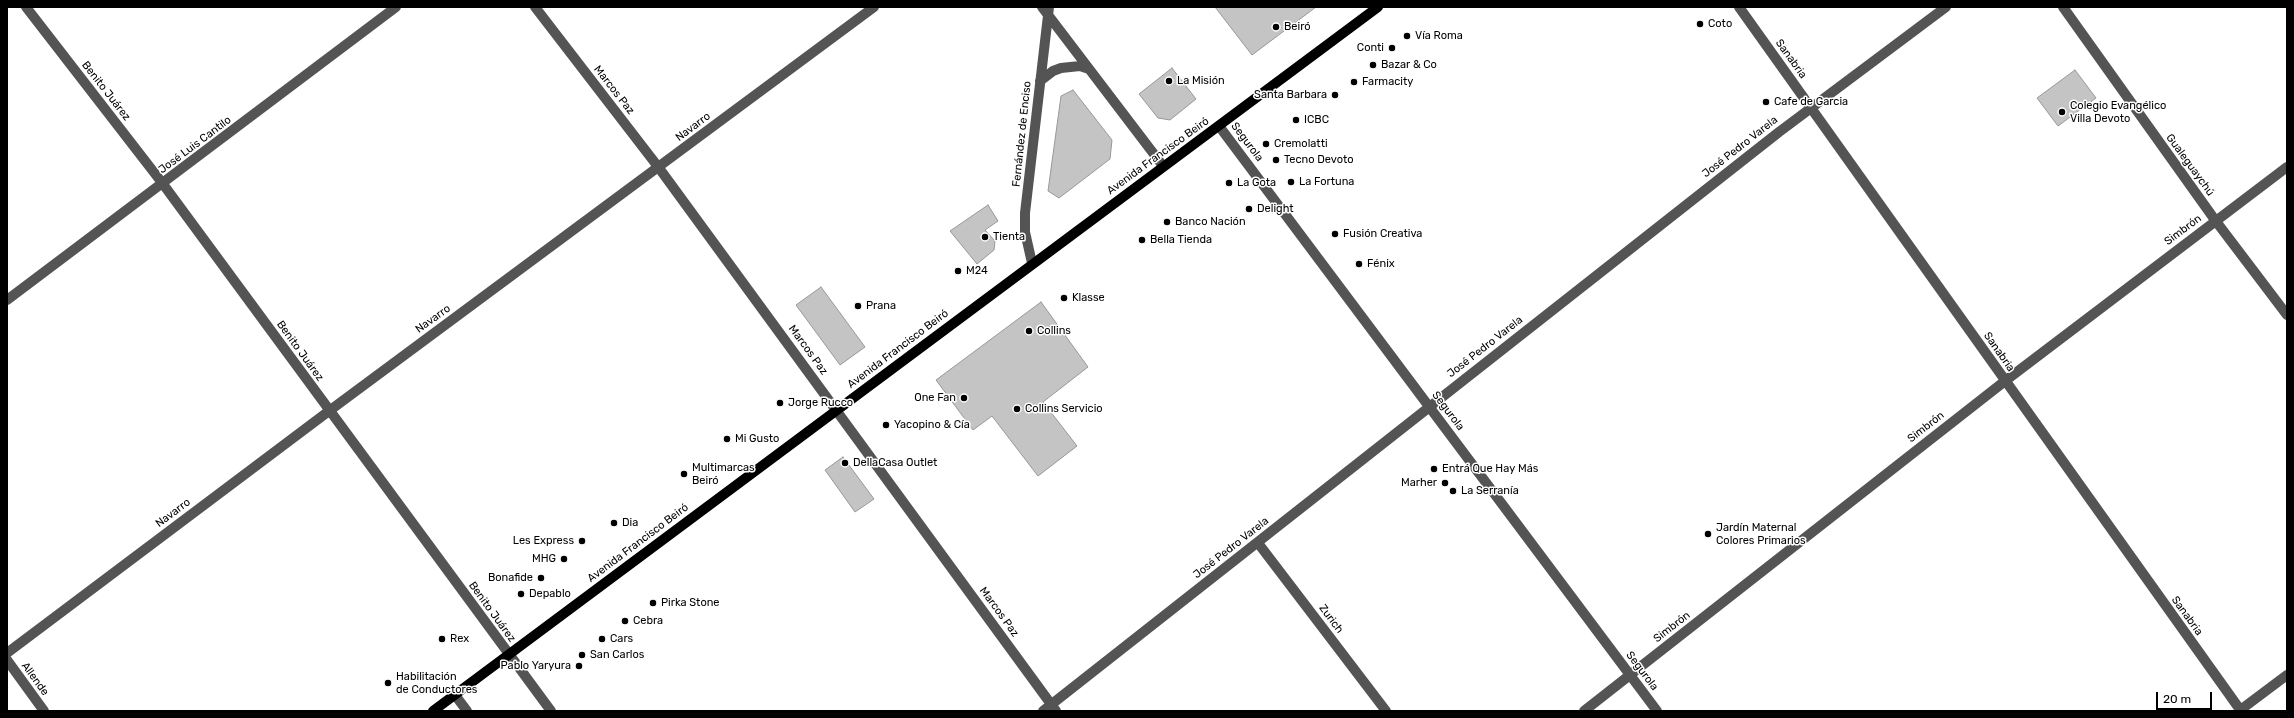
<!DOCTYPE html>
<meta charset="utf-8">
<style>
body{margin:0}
#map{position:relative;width:2294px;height:718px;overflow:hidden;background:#fff;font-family:Rubik,sans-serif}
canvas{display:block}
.frame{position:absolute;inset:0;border:8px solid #000;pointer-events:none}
.scale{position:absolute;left:2156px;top:692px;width:56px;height:18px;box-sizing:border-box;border:2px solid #000;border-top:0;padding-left:5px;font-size:12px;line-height:14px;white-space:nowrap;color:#000;-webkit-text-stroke:3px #fff;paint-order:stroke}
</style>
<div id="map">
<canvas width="2294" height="718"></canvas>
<div class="frame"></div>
<div class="scale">20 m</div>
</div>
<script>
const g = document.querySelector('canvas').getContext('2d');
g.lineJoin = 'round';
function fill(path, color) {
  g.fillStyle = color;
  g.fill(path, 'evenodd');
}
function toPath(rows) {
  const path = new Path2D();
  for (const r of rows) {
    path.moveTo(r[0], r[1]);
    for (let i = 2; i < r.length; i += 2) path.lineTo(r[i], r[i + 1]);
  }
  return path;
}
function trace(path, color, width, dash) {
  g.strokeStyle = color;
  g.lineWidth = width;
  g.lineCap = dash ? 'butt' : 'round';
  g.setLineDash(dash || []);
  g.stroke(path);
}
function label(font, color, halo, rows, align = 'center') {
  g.font = font + ' Rubik,sans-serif';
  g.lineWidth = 3;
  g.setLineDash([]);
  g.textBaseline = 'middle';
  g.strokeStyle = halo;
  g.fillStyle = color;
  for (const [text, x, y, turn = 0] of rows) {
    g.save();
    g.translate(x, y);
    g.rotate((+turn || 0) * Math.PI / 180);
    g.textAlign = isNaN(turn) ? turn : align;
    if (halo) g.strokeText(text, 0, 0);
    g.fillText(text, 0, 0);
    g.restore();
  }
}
const building = toPath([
 [1215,7,1316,7,1252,55,1215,7],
 [1172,68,1196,99,1170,120,1158,118,1139,94,1172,68],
 [2075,70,2096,98,2058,126,2037,98,2075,70],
 [1073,90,1112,140,1110,159,1059,198,1048,191,1061,96,1073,90],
 [988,205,998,221,985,230,995,241,994,250,977,264,950,231,988,205],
 [821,287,865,347,840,365,796,305,821,287],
 [1041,302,1088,367,1043,402,1077,446,1038,476,992,416,973,430,936,380,1041,302],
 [843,457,874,499,855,512,825,470,843,457]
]);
fill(building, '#c4c4c4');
trace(building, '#989898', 1);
trace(toPath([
 [26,7,163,184,551,711],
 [535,7,659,168,1056,711],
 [1042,7,1163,166],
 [1739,7,2241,711],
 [2063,7,2215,220,2287,315],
 [1040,81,1053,71,1061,68,1080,66,1089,69],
 [1219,126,1657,711],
 [1032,263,1025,232,1025,213,1049,7],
 [7,300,396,7],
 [1258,543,1386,711],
 [7,653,329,411,874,7],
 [7,660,44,711],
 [455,695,467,711],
 [1043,711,1779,132,1946,7],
 [1584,711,2005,381,2287,167],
 [2239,711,2287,675]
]), '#545454', 10);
trace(toPath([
 [433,711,1378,7]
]), '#000', 10);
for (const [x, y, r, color] of [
 [1700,24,4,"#000"],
 [1276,27,4,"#000"],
 [1407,36,4,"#000"],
 [1392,48,4,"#000"],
 [1373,65,4,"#000"],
 [1169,81,4,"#000"],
 [1354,82,4,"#000"],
 [1335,95,4,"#000"],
 [1766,102,4,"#000"],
 [2062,112,4,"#000"],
 [1296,120,4,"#000"],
 [1266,144,4,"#000"],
 [1276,160,4,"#000"],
 [1291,182,4,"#000"],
 [1229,183,4,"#000"],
 [1249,209,4,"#000"],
 [1167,222,4,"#000"],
 [1335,234,4,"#000"],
 [985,237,4,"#000"],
 [1142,240,4,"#000"],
 [1359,264,4,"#000"],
 [958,271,4,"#000"],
 [1064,298,4,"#000"],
 [858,306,4,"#000"],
 [1029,331,4,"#000"],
 [964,398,4,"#000"],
 [780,403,4,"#000"],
 [1017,409,4,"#000"],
 [886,425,4,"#000"],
 [727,439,4,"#000"],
 [845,463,4,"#000"],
 [1434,469,4,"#000"],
 [684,474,4,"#000"],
 [1445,483,4,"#000"],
 [1453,491,4,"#000"],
 [614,523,4,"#000"],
 [1708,534,4,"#000"],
 [582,541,4,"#000"],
 [564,559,4,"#000"],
 [541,578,4,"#000"],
 [521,594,4,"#000"],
 [653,603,4,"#000"],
 [625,621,4,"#000"],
 [442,639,4,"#000"],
 [602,639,4,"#000"],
 [582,655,4,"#000"],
 [579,666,4,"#000"],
 [388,683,4,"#000"]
]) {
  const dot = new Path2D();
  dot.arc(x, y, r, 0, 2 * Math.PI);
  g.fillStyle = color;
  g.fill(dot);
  trace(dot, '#fff', 1.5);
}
label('11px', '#000', '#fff', [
 ["Coto",1708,24],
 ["Beiró",1284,27],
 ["Vía Roma",1415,36],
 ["Conti",1384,48,"right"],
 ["Bazar & Co",1381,65],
 ["La Misión",1177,81],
 ["Farmacity",1362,82],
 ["Santa Barbara",1327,95,"right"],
 ["Cafe de Garcia",1774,102],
 ["Colegio Evangélico",2070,106],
 ["Villa Devoto",2070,119],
 ["ICBC",1304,120],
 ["Cremolatti",1274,144],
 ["Tecno Devoto",1284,160],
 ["La Fortuna",1299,182],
 ["La Gota",1237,183],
 ["Delight",1257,209],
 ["Banco Nación",1175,222],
 ["Fusión Creativa",1343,234],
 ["Tienta",993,237],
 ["Bella Tienda",1150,240],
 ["Fénix",1367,264],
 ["M24",966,271],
 ["Klasse",1072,298],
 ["Prana",866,306],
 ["Collins",1037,331],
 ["One Fan",956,398,"right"],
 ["Jorge Rucco",788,403],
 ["Collins Servicio",1025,409],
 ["Yacopino & Cía",894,425],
 ["Mi Gusto",735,439],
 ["DellaCasa Outlet",853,463],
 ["Multimarcas",692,468],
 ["Beiró",692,481],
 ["Entrá Que Hay Más",1442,469],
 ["Marher",1437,483,"right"],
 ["La Serranía",1461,491],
 ["Dia",622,523],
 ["Jardín Maternal",1716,528],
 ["Colores Primarios",1716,541],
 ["Les Express",574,541,"right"],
 ["MHG",556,559,"right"],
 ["Bonafide",533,578,"right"],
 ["Depablo",529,594],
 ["Pirka Stone",661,603],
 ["Cebra",633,621],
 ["Rex",450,639],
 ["Cars",610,639],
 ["San Carlos",590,655],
 ["Pablo Yaryura",571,666,"right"],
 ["Habilitación",396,677],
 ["de Conductores",396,690]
], 'left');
label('11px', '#000', '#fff', [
 ["Sanabria",1791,59,54],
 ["Marcos Paz",614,90,52],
 ["Benito Juárez",106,91,52],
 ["Navarro",693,127,-37],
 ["Fernández de Enciso",1022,134,-84],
 ["Segurola",1247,142,53],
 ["José Luis Cantilo",195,145,-37],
 ["José Pedro Varela",1740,147,-38],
 ["Avenida Francisco Beiró",1158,156,-36],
 ["Gualeguaychú",2190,165,54],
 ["Simbrón",2183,230,-37],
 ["Navarro",433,319,-36],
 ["José Pedro Varela",1485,347,-38],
 ["Avenida Francisco Beiró",898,349,-37],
 ["Marcos Paz",808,350,54],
 ["Benito Juárez",300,351,54],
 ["Sanabria",1999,352,55],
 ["Segurola",1448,411,53],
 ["Simbrón",1926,427,-38],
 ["Navarro",173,513,-37],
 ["Avenida Francisco Beiró",638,543,-37],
 ["José Pedro Varela",1231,548,-38],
 ["Benito Juárez",492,612,54],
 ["Marcos Paz",999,612,54],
 ["Sanabria",2187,616,54],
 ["Zurich",1331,619,53],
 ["Simbrón",1672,627,-38],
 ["Segurola",1642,671,53],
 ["Allende",35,679,54]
]);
</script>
